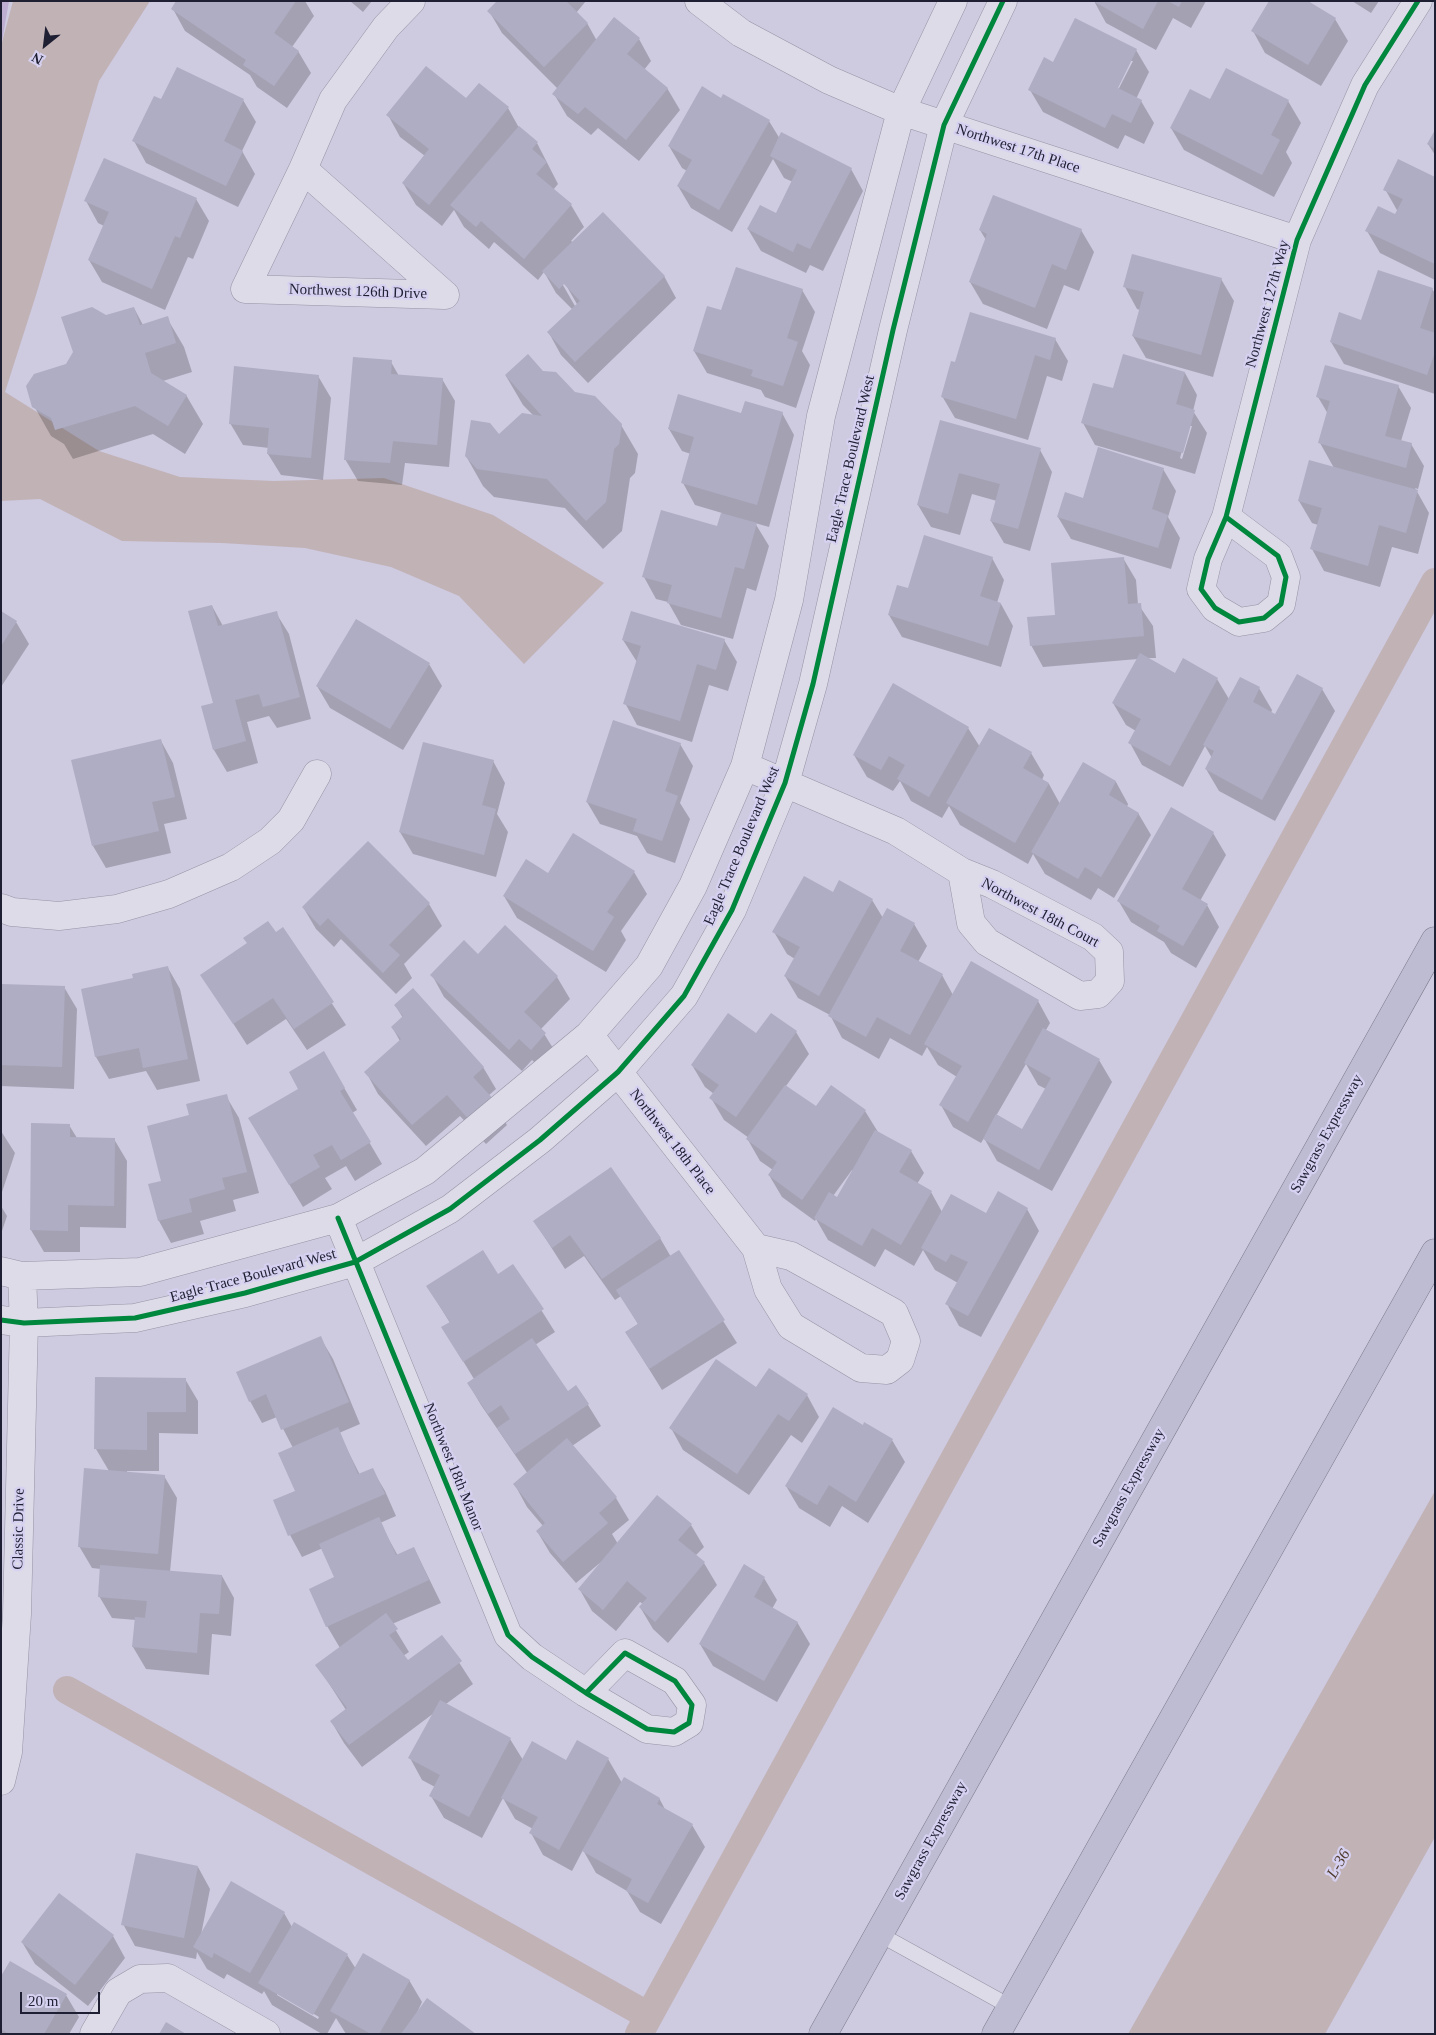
<!DOCTYPE html>
<style>
body{margin:0}
#map{position:relative;width:1436px;height:2035px;overflow:hidden;background:#cecae0;font-family:Georgia,serif}
canvas{display:block}
.frame{position:absolute;inset:0;border:2px solid #1e1f32;pointer-events:none}
.north{position:absolute;left:20px;top:20px;width:50px;height:50px;-webkit-text-stroke:4px #d6d1f1;paint-order:stroke;rotate:209deg;font-size:14px;font-weight:700;line-height:20px;text-align:center;color:#1e1f32}
.north::after{content:'';display:block;margin:auto;width:18px;height:22px;background:#1e1f32;clip-path:polygon(50% 0,100% 100%,50% 72%,0 100%)}
.scale{position:absolute;left:20px;top:1992px;width:80px;height:22px;box-sizing:border-box;border:2px solid #1e1f32;border-top:0;padding-left:6px;font-size:15px;line-height:18px;white-space:nowrap;color:#1e1f32;-webkit-text-stroke:4px #d6d1f1;paint-order:stroke}
</style>
<div id="map">
<canvas width="1436" height="2035"></canvas>
<div class="frame"></div>
<div class="north">N</div>
<div class="scale">20 m</div>
</div>
<script>
const g = document.querySelector('canvas').getContext('2d');
g.lineJoin = 'round';
function fill(path, color) {
  g.fillStyle = color;
  g.fill(path, 'evenodd');
}
function toPath(rows) {
  const path = new Path2D();
  for (const r of rows) {
    path.moveTo(r[0], r[1]);
    for (let i = 2; i < r.length; i += 2) path.lineTo(r[i], r[i + 1]);
  }
  return path;
}
function trace(path, color, width, dash) {
  g.strokeStyle = color;
  g.lineWidth = width;
  g.lineCap = dash ? 'butt' : 'round';
  g.setLineDash(dash || []);
  g.stroke(path);
}
function label(font, color, halo, rows, align = 'center') {
  g.font = font + ' Georgia,serif';
  g.lineWidth = 4.5;
  g.setLineDash([]);
  g.textBaseline = 'middle';
  g.strokeStyle = halo;
  g.fillStyle = color;
  for (const [text, x, y, turn = 0] of rows) {
    g.save();
    g.translate(x, y);
    g.rotate((+turn || 0) * Math.PI / 180);
    g.textAlign = isNaN(turn) ? turn : align;
    if (halo) g.strokeText(text, 0, 0);
    g.fillText(text, 0, 0);
    g.restore();
  }
}
fill(toPath([
 [1,1,9,1,1,47]
]), '#beaed1');
fill(toPath([
 [13,1,150,1,99,81,36,295,5,392,99,451,180,477,274,481,384,478,493,515,604,583,524,664,459,596,391,567,305,548,222,543,122,541,40,499,1,501,1,46],
 [1435,1491,1435,1837,1325,2034,1128,2034]
]), '#c1b2b6');
fill(toPath([
 [178,1,305,1,314,16,292,47,298,51,311,73,287,108,257,87,250,75,185,31,173,9],
 [350,1,372,1,363,12],
 [499,1,586,1,576,13,587,23,597,41,639,39,651,61,644,70,667,88,680,110,639,161,598,128,591,135,567,116,554,94,558,89,502,33,489,11],
 [1094,1,1206,1,1191,28,1173,18,1156,50,1106,23],
 [1352,1,1379,1,1371,13],
 [1335,19,1348,41,1321,86,1265,53,1253,31],
 [1136,50,1149,72,1136,99,1141,101,1154,123,1144,144,1125,135,1118,149,1043,112,1030,90,1054,63],
 [1130,61,1133,61,1116,94,1114,93],
 [722,99,769,121,780,139,851,169,863,191,823,271,810,265,806,273,761,251,748,229,776,215,793,182,784,178,773,159,732,232,691,208,678,186,687,171,682,168,669,146],
 [243,100,256,122,242,151,255,174,238,207,146,163,134,141,162,101],
 [466,100,508,108,518,126,537,143,558,184,553,190,571,205,584,227,571,241,573,242,664,276,676,298,588,383,561,355,549,333,573,310,556,293,544,272,538,280,494,242,489,249,464,227,454,210,442,226,416,205,403,183,425,156,400,137,388,115],
 [562,278,578,306,575,306,560,280],
 [1210,101,1288,101,1301,123,1286,152,1292,163,1274,197,1184,150,1171,128],
 [1435,133,1435,155,1428,144],
 [104,159,196,199,209,221,193,259,188,257,165,310,102,282,89,260,104,226,98,223,86,201],
 [1435,178,1435,280,1380,253,1367,231,1396,216,1398,212,1385,189],
 [980,230,1081,230,1094,252,1079,291,1064,285,1047,329,983,304,970,282,986,240],
 [1221,279,1234,301,1213,377,1146,358,1133,336,1140,310,1137,309,1125,287],
 [1432,289,1435,293,1435,394,1344,364,1331,342,1362,321],
 [802,290,815,312,802,351,810,365,796,408,765,397,761,390,707,373,694,351,722,312],
 [134,308,143,325,167,318,184,347,192,372,163,381,186,395,203,424,185,454,153,434,73,459,64,444,51,436,34,406,106,317],
 [1055,339,1068,361,1062,381,1047,376,1028,440,955,418,942,396],
 [391,362,399,376,442,379,455,401,449,467,405,463,402,485,358,481,345,459],
 [543,372,621,425,638,454,635,473,630,478,622,531,603,549,565,508,494,497,483,486,466,456,534,416,523,405,506,376],
 [1185,373,1197,395,1193,411,1207,433,1195,474,1095,445,1083,423,1114,390],
 [1189,426,1192,426,1182,459,1180,458],
 [318,376,331,398,323,480,281,475,268,454,269,448,243,445,230,423],
 [1398,386,1411,408,1401,441,1411,444,1424,466,1418,489,1415,488,1429,513,1418,554,1392,547,1380,587,1324,571,1312,549,1318,525,1312,523,1299,501,1334,468,1320,443,1328,414,1318,397],
 [782,413,794,435,769,527,755,523,769,546,756,591,747,588,733,639,681,625,668,602,656,599,644,577,718,527,722,513,695,505,683,483,691,454,682,451,669,429,742,414],
 [941,422,1040,450,1052,472,1030,551,1004,543,991,521,997,501,972,494,960,535,931,527,918,505],
 [1163,469,1176,491,1168,517,1180,538,1171,569,1071,539,1058,517,1084,499],
 [992,558,1004,580,997,603,1001,604,1013,626,1001,667,902,637,889,615,909,590],
 [1123,558,1136,580,1138,604,1153,626,1156,658,1147,658,1176,674,1183,660,1217,679,1229,699,1241,678,1259,688,1272,710,1271,713,1276,715,1322,689,1335,711,1275,821,1219,791,1206,769,1212,758,1205,746,1183,787,1142,765,1130,743,1136,731,1126,725,1113,703,1138,659,1043,667,1031,645,1057,616],
 [212,606,223,626,276,613,289,634,311,719,277,728,269,716,247,722,258,763,227,772,214,750,203,707,215,703],
 [1,612,16,622,29,644,1,687],
 [623,640,724,640,737,662,728,691,709,685,692,742,637,725,625,703,637,662],
 [429,664,442,686,403,750,330,708,317,686],
 [968,728,980,747,990,729,1031,753,1044,775,1042,780,1049,784,1060,804,1084,764,1116,782,1128,804,1127,807,1138,813,1151,835,1114,898,1098,888,1091,900,1045,874,1033,854,1028,864,960,825,949,806,942,818,911,801,900,781,893,791,867,777,854,755],
 [161,741,173,763,187,819,164,824,171,853,106,868,93,846],
 [680,744,693,766,680,803,690,819,675,863,647,853,637,836,600,824,587,802],
 [493,761,505,783,497,814,508,832,496,877,413,854,400,832],
 [1171,809,1213,833,1226,855,1200,901,1207,905,1219,927,1196,968,1171,953,1164,942,1131,922,1118,900],
 [368,843,429,904,442,926,404,964,412,978,396,994,341,939,334,947,316,929,303,907],
 [634,872,647,894,621,931,626,940,606,972,517,918,504,896,548,875],
 [833,894,872,900,883,918,914,924,927,946,918,962,942,975,953,995,1038,1001,1050,1023,1046,1030,1099,1060,1112,1082,1052,1191,997,1161,984,1138,981,1143,953,1127,941,1105,957,1077,938,1065,927,1047,922,1056,890,1038,879,1059,842,1038,830,1015,798,998,785,976,795,959,787,954,774,932],
 [1026,1064,1038,1085,1046,1089,1023,1131,996,1116],
 [505,927,557,977,570,999,541,1029,558,1056,544,1071,532,1060,522,1071,444,997,432,975,478,956],
 [283,929,346,1025,307,1050,286,1019,247,1045,202,975],
 [168,968,180,989,200,1081,157,1090,146,1071,109,1079,96,1057,82,990,134,979],
 [1,985,64,987,77,1009,74,1089,1,1086],
 [395,1005,483,1067,496,1089,488,1096,507,1125,486,1144,460,1116,426,1146,378,1094,366,1072,400,1041,392,1027,403,1018],
 [796,1032,809,1054,786,1086,816,1108,831,1087,865,1111,878,1132,911,1151,924,1173,917,1184,931,1192,942,1212,986,1215,1027,1209,1039,1231,981,1337,959,1326,947,1304,958,1283,935,1270,923,1250,914,1266,885,1249,875,1267,828,1240,816,1219,815,1221,782,1197,769,1175,773,1170,760,1161,748,1140,749,1138,724,1120,711,1098,714,1094,705,1087,692,1065,756,1035],
 [852,1170,854,1171,838,1199,833,1196],
 [324,1053,357,1110,352,1113,382,1164,355,1181,346,1166,325,1178,332,1189,303,1207,263,1141],
 [226,1096,239,1118,259,1193,233,1200,236,1211,200,1221,204,1234,171,1243,159,1221,163,1182,190,1116],
 [69,1125,77,1138,114,1139,127,1161,126,1228,80,1227,80,1252,44,1252,31,1230],
 [1,1131,15,1153,1,1195],
 [1,1206,7,1216,1,1234],
 [535,1222,660,1238,671,1257,679,1251,737,1343,662,1390,626,1332,638,1324,621,1296,615,1300,584,1256,565,1269],
 [513,1265,555,1332,535,1345,568,1393,588,1405,601,1426,572,1446,616,1498,629,1520,612,1534,618,1544,691,1525,704,1547,695,1556,704,1563,717,1585,668,1643,653,1629,640,1607,643,1604,640,1602,616,1631,592,1611,580,1590,601,1562,576,1583,550,1553,537,1531,543,1526,527,1507,515,1485,528,1474,481,1405,468,1383,474,1379,443,1328,450,1323,428,1287,498,1275],
 [320,1337,333,1359,360,1424,339,1433,360,1475,372,1469,385,1491,396,1516,380,1523,398,1556,414,1548,441,1603,392,1624,409,1652,403,1656,407,1662,442,1636,473,1684,446,1704,510,1739,523,1760,567,1762,608,1759,622,1783,659,1798,666,1811,692,1825,705,1847,661,1924,640,1912,627,1891,596,1873,583,1850,572,1871,543,1855,531,1833,533,1829,515,1819,503,1798,482,1838,444,1818,431,1796,435,1787,422,1780,410,1758,434,1713,362,1767,344,1743,331,1721,346,1710,317,1665,340,1648,327,1626,336,1578,323,1548,302,1557,290,1535,296,1492,293,1448,277,1417,262,1423,250,1401],
 [185,1379,198,1401,198,1434,159,1433,159,1471,127,1471,127,1473,164,1476,177,1498,170,1572,222,1576,234,1598,231,1636,212,1634,209,1675,146,1669,133,1647,136,1620,112,1618,99,1596,101,1569,92,1568,79,1546,109,1471,96,1449],
 [756,1389,807,1395,819,1417,802,1443,791,1435,749,1495,683,1450,671,1428],
 [863,1427,892,1440,905,1462,868,1523,842,1506,830,1527,799,1508,786,1486],
 [764,1578,777,1600,772,1609,797,1622,810,1644,777,1702,713,1666,700,1644],
 [198,1867,210,1889,201,1935,284,1913,292,1927,347,1955,356,1969,409,1980,422,2002,416,2015,474,2034,346,2034,336,2018,327,2034,322,2034,272,2005,264,1991,262,1994,227,1974,224,1979,207,1969,197,1952,196,1959,135,1946,123,1924],
 [277,1992,319,2017,318,2019,277,1995],
 [113,1936,125,1958,88,2006,35,1964,22,1942],
 [1,1979,66,1995,79,2017,69,2034,1,2034]
]), '#0003');
trace(toPath([
 [67,1690,649,2016],
 [639,2034,1435,582]
]), '#c1b2b6', 28);
fill(toPath([
 [176,1,296,1,274,33,299,51,274,86,243,65,246,60,171,9],
 [497,1,566,1,588,23,544,67,487,11],
 [1093,1,1158,1,1143,29],
 [1168,1,1182,1,1179,7],
 [1269,1,1308,1,1336,18,1308,65,1251,31],
 [614,17,640,38,627,54,668,88,626,140,585,107,578,114,552,94],
 [1075,18,1137,49,1118,88,1142,100,1131,123,1112,114,1105,128,1028,90,1044,57,1053,62],
 [426,66,466,98,479,83,509,107,429,205,402,183,429,149,386,115],
 [177,67,244,99,224,141,243,151,226,186,132,141,154,96,161,99],
 [1226,68,1289,100,1271,135,1280,140,1262,175,1170,128,1190,89,1210,99],
 [702,86,721,98,723,94,770,120,719,210,677,186,692,160,668,146],
 [519,126,538,142,532,149,547,162,536,174,572,204,524,259,481,221,476,227,450,205],
 [1435,130,1435,149,1427,144],
 [781,132,852,168,810,249,797,243,793,252,747,229,760,205,776,213,797,170,770,156],
 [104,158,197,198,180,238,175,236,152,289,88,260,109,212,84,201],
 [1398,159,1435,177,1435,264,1365,231,1378,206,1395,214,1403,199,1383,190],
 [993,195,1082,229,1066,270,1052,264,1035,308,969,282,987,234,979,230],
 [603,212,665,276,575,362,547,332,580,301,564,284,559,289,542,271],
 [1132,254,1222,278,1201,355,1132,336,1144,292,1123,287],
 [736,267,803,289,787,338,798,342,783,386,751,376,753,370,693,351,707,306,721,310],
 [1378,270,1433,288,1420,328,1435,333,1435,352,1427,375,1330,342,1339,312,1361,320],
 [92,307,106,315,134,307,140,325,168,316,176,343,145,353,151,373,187,395,168,426,135,406,55,430,51,418,32,407,26,386,34,374,66,364,73,352,61,317],
 [970,312,1056,338,1050,360,1035,355,1016,419,941,397,951,361,955,362],
 [528,354,543,371,556,372,575,392,595,396,622,424,619,444,614,449,606,502,586,521,547,479,477,469,465,456,471,420,490,423,499,434,522,413,542,416,505,375],
 [1123,354,1185,372,1176,404,1195,410,1183,453,1081,423,1093,383,1113,388],
 [353,357,392,360,391,374,443,378,437,445,393,441,390,463,344,460],
 [1325,365,1399,385,1385,436,1412,443,1406,468,1318,443,1330,401,1316,397],
 [234,366,319,375,311,458,267,454,269,428,229,424],
 [678,394,741,413,745,401,783,412,757,505,681,483,694,437,668,429],
 [940,420,1041,448,1018,529,990,521,1000,484,959,473,948,514,917,505],
 [1098,447,1164,468,1152,509,1168,515,1158,548,1057,517,1065,492,1083,498],
 [1309,460,1418,490,1406,533,1379,525,1368,566,1310,549,1322,508,1298,501],
 [661,510,717,526,721,513,757,523,744,569,735,567,721,618,667,603,672,585,642,577],
 [924,535,993,557,980,596,1001,603,988,646,888,615,897,585,908,588],
 [1124,557,1128,604,1141,603,1144,636,1030,646,1027,617,1055,615,1051,563],
 [212,605,218,626,277,611,300,697,263,707,259,694,235,700,246,741,213,750,201,706,213,703,188,611],
 [1,611,17,621,1,646],
 [631,611,725,639,716,670,697,664,680,721,623,704,641,646,622,640],
 [356,619,430,663,390,729,316,686],
 [1140,653,1175,673,1183,658,1218,678,1170,766,1128,743,1141,719,1112,703],
 [1297,674,1323,688,1262,800,1205,769,1214,751,1203,745,1240,677,1260,687,1253,702,1275,714],
 [893,683,969,727,929,797,897,779,905,765,889,756,881,770,853,755],
 [613,720,681,743,665,791,678,796,662,841,633,831,637,819,586,802],
 [989,728,1032,752,1023,768,1049,783,1015,843,946,803],
 [161,739,175,797,152,802,159,831,92,846,71,760],
 [423,742,494,760,482,805,496,809,484,855,399,832],
 [1083,762,1116,781,1109,795,1139,813,1101,877,1085,867,1078,879,1031,852],
 [1171,807,1214,832,1182,889,1208,904,1183,946,1157,931,1160,926,1117,901],
 [573,833,635,871,607,912,614,917,593,951,503,896,526,859,548,873],
 [368,841,430,903,389,945,400,955,383,973,328,918,320,926,302,907],
 [804,876,833,892,839,880,873,899,819,996,784,976,800,947,772,932],
 [887,908,915,923,900,951,943,974,910,1035,877,1017,866,1037,828,1016],
 [268,921,276,932,283,927,334,1002,294,1029,273,998,233,1024,200,975,247,943,243,938],
 [505,925,558,976,524,1012,546,1033,531,1050,519,1039,509,1050,430,975,464,940,478,954],
 [971,961,1039,1000,968,1122,939,1105,962,1066,924,1044],
 [168,966,188,1059,143,1068,139,1048,95,1057,81,989,133,978,132,974],
 [1,984,65,986,62,1067,1,1065],
 [413,988,484,1067,473,1077,496,1102,472,1123,447,1095,412,1125,364,1072,401,1039,391,1027,403,1016,394,1005],
 [728,1013,756,1033,771,1013,797,1031,736,1117,709,1098,719,1085,691,1065],
 [1043,1028,1100,1059,1039,1170,983,1139,996,1114,1022,1129,1051,1078,1024,1063],
 [324,1051,345,1088,340,1091,371,1142,341,1160,332,1145,313,1155,320,1167,289,1185,248,1118,298,1089,289,1072],
 [785,1085,816,1106,831,1085,866,1110,802,1200,768,1175,777,1162,746,1139],
 [227,1094,247,1172,222,1178,225,1189,189,1199,192,1212,158,1221,148,1184,161,1181,147,1126,189,1115,186,1104],
 [31,1123,70,1124,70,1137,115,1138,114,1206,68,1205,68,1231,30,1230],
 [875,1130,912,1150,899,1172,932,1191,901,1245,872,1228,862,1246,814,1218,829,1192,837,1197],
 [611,1167,661,1238,602,1279,570,1235,552,1248,533,1221],
 [998,1191,1028,1208,968,1316,945,1304,968,1262,951,1254,946,1262,921,1248,951,1194,986,1213],
 [483,1250,498,1274,513,1264,544,1309,463,1362,441,1327,450,1322,426,1286],
 [679,1250,725,1320,649,1369,625,1332,638,1324,616,1290],
 [321,1336,349,1402,281,1430,266,1394,249,1402,236,1372],
 [532,1338,568,1391,576,1385,589,1404,515,1454,497,1428,510,1419,501,1405,488,1414,467,1383],
 [716,1359,756,1387,769,1368,808,1394,789,1421,778,1414,737,1474,669,1428],
 [95,1377,186,1378,186,1412,147,1412,147,1450,94,1449],
 [833,1407,863,1425,864,1422,893,1439,856,1502,829,1485,817,1505,785,1486],
 [338,1427,358,1474,373,1468,385,1494,288,1536,273,1500,295,1491,278,1453],
 [567,1438,617,1497,599,1513,608,1523,563,1562,536,1531,545,1523,513,1484],
 [84,1468,165,1475,158,1554,78,1547],
 [657,1495,692,1524,678,1540,705,1562,655,1622,639,1607,647,1598,627,1581,603,1610,578,1589],
 [379,1517,396,1555,414,1547,429,1580,326,1627,309,1589,334,1577,319,1544],
 [744,1564,765,1577,754,1597,798,1622,764,1681,699,1644],
 [100,1565,222,1575,219,1614,200,1613,197,1653,132,1647,135,1617,145,1618,147,1601,98,1597],
 [386,1613,398,1629,389,1635,408,1660,442,1635,462,1661,349,1745,330,1721,347,1708,315,1665],
 [440,1700,511,1738,469,1817,429,1796,440,1775,408,1758],
 [577,1740,609,1758,559,1850,529,1833,538,1817,501,1798,532,1741,566,1760],
 [624,1777,660,1798,657,1804,693,1824,648,1903,626,1891,632,1879,582,1851],
 [136,1853,198,1866,184,1938,121,1925],
 [231,1881,285,1912,250,1973,214,1953,212,1958,193,1947],
 [59,1893,114,1935,75,1985,21,1942],
 [294,1922,348,1954,313,2015,258,1983],
 [363,1953,410,1980,379,2034,371,2034,330,2011],
 [10,1961,67,1994,44,2034,9,2034,1,2029,1,1976],
 [427,1998,476,2034,401,2034],
 [166,2022,186,2034,159,2034]
]), '#aeadc3');
const lane = toPath([
 [879,1934,1011,2007]
]);
const street = toPath([
 [411,1,386,27,333,100,303,169,245,289,445,295],
 [699,1,741,33,829,80,901,111,1297,240],
 [303,169,445,295],
 [1226,517,1278,556,1286,577,1281,604,1264,618,1239,622,1215,608,1201,589,1208,559,1226,517,1297,240,1365,85,1418,1],
 [745,766,896,831,962,872,971,923,987,942,1080,996,1098,994,1110,981,1109,952,1093,937,992,884,962,872],
 [1,908,12,912,59,916,117,909,169,894,231,867,270,841,291,820,317,774],
 [589,1035,756,1248,768,1289,791,1326,861,1368,887,1370,900,1360,906,1341,894,1313,791,1256,756,1248],
 [338,1218,508,1635,532,1657,586,1693,647,1729,674,1732,689,1723,692,1705,675,1681,625,1653,586,1693],
 [1,1271,22,1276,140,1272,338,1218,425,1171,589,1035,649,966,693,886,745,766,789,600,821,416,901,111,953,1],
 [1,1320,24,1323,135,1318,245,1293,355,1262,450,1209,540,1140,618,1072,684,996,732,910,785,783,813,684,893,330,944,125,1003,1],
 [1,1781,8,1752,17,1614,24,1323,22,1276],
 [94,2034,118,1992,140,1979,168,1978,266,2034]
]);
const highway = toPath([
 [823,2034,1435,941],
 [996,2034,1435,1253]
]);
trace(lane, '#9594a5', 16);
trace(street, '#9594a5', 29);
trace(highway, '#7c7b8a', 29);
trace(lane, '#dddbe8', 15);
trace(street, '#dddbe8', 28);
trace(highway, '#bdbcd2', 28);
trace(toPath([
 [1226,517,1278,556,1286,577,1281,604,1264,618,1239,622,1215,608,1201,589,1208,559,1226,517,1297,240,1365,85,1418,1],
 [338,1218,508,1635,532,1657,586,1693,647,1729,674,1732,689,1723,692,1705,675,1681,625,1653,586,1693],
 [1,1320,24,1323,135,1318,245,1293,355,1262,450,1209,540,1140,618,1072,684,996,732,910,785,783,813,684,893,330,944,125,1003,1]
]), '#00873e', 5);
label('15px', '#1e1f32', '#d6d1f1', [
 ["Northwest 17th Place",1018,149,18],
 ["Northwest 126th Drive",358,292,2],
 ["Northwest 127th Way",1268,304,-75],
 ["Eagle Trace Boulevard West",851,459,-77],
 ["Eagle Trace Boulevard West",742,846,-67],
 ["Northwest 18th Court",1040,913,28],
 ["Sawgrass Expressway",1327,1134,-61],
 ["Northwest 18th Place",672,1142,52],
 ["Eagle Trace Boulevard West",253,1276,-15],
 ["Northwest 18th Manor",453,1467,68],
 ["Sawgrass Expressway",1129,1488,-61],
 ["Classic Drive",19,1529,-89],
 ["Sawgrass Expressway",931,1841,-61]
]);
label('italic 16px', '#503c2f', '#d6d1f1', [
 ["L-36",1339,1864,-60]
]);
</script>
